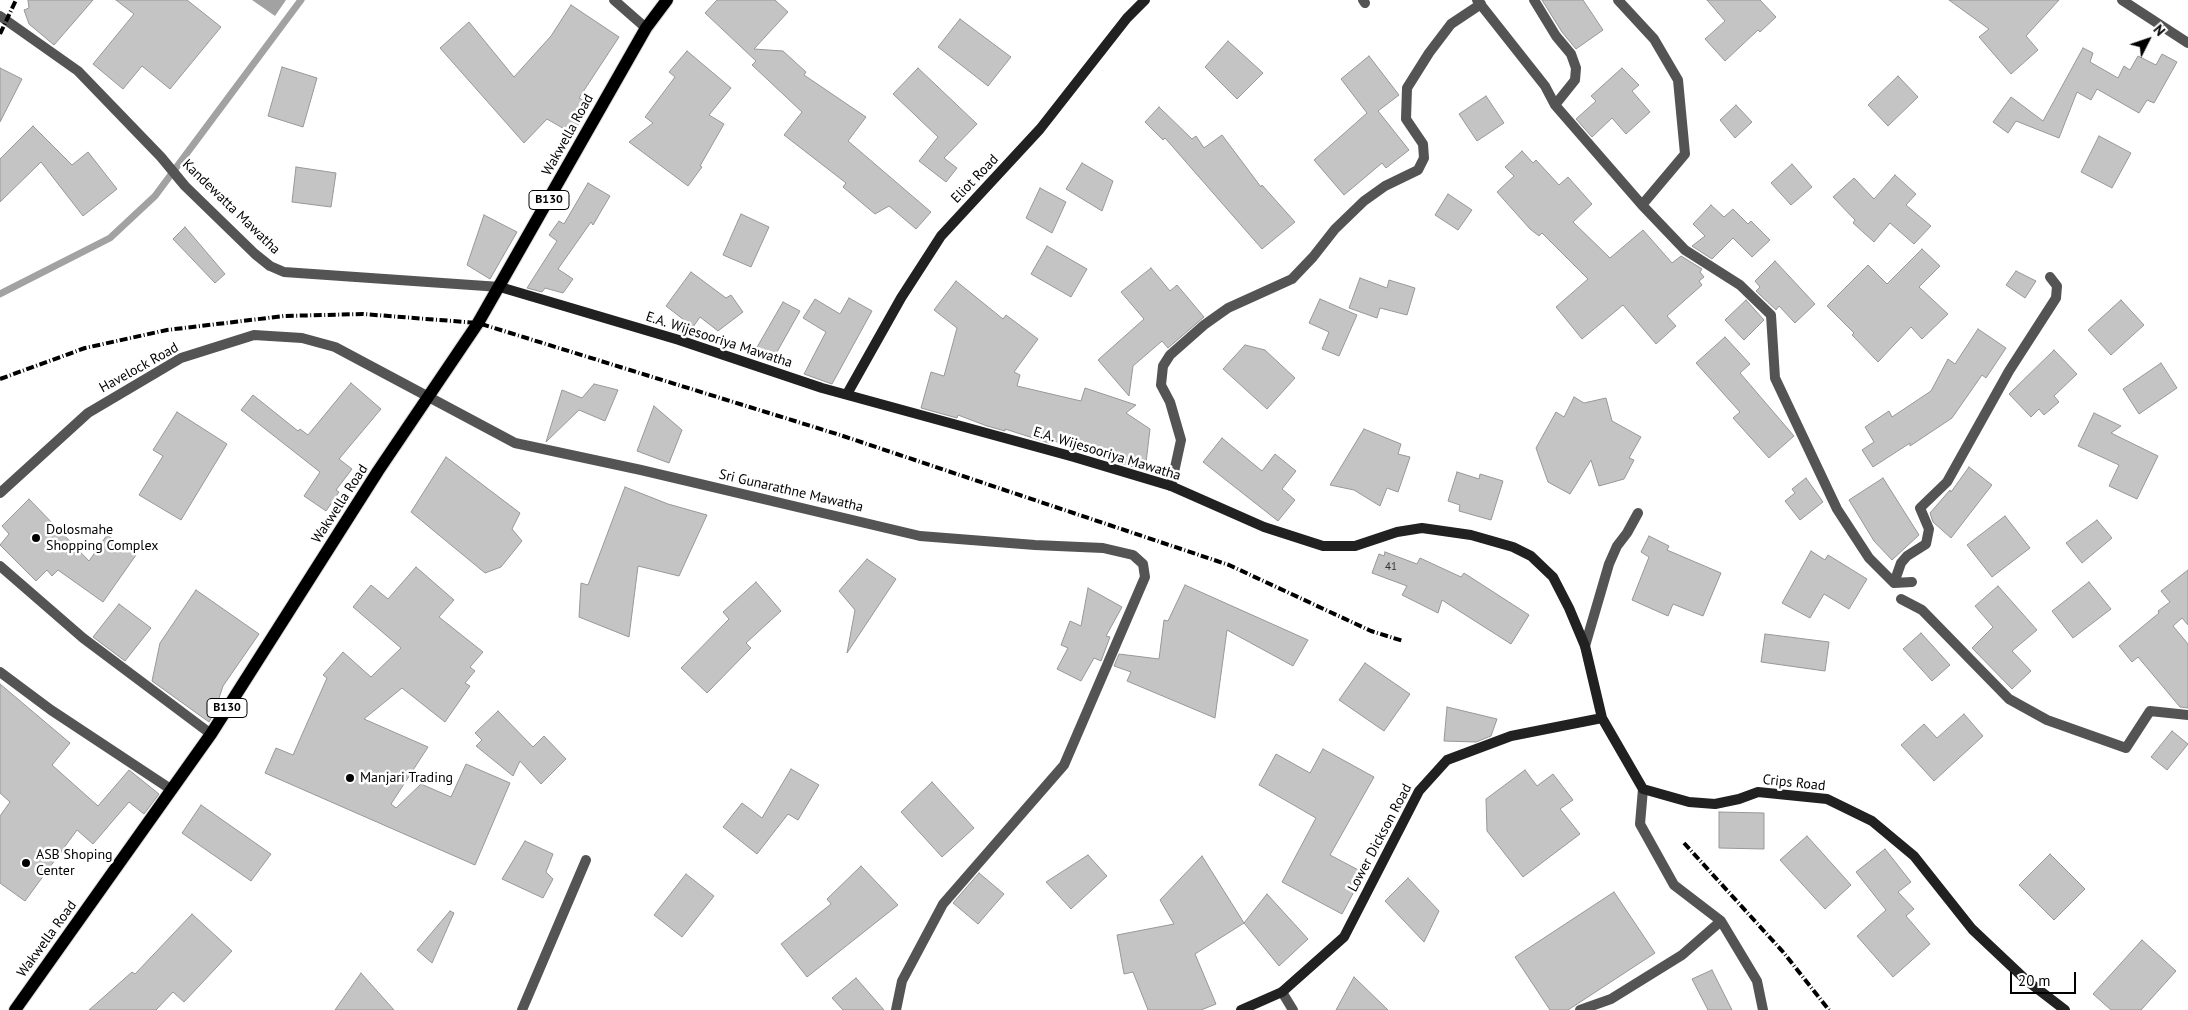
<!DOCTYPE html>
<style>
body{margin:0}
#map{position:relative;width:2188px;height:1010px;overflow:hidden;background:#fff;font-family:"PT Sans",sans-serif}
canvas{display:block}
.north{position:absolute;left:2123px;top:15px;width:50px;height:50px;-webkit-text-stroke:4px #fff;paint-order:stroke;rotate:49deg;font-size:14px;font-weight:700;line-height:20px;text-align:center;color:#000}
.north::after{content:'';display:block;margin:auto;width:18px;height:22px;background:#000;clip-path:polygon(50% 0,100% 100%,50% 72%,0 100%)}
.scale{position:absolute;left:2010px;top:972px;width:66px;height:22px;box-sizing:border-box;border:2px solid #000;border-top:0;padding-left:6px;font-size:15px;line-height:18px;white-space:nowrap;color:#000;-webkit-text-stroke:4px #fff;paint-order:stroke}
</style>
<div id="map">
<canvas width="2188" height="1010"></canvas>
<div class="north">N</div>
<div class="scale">20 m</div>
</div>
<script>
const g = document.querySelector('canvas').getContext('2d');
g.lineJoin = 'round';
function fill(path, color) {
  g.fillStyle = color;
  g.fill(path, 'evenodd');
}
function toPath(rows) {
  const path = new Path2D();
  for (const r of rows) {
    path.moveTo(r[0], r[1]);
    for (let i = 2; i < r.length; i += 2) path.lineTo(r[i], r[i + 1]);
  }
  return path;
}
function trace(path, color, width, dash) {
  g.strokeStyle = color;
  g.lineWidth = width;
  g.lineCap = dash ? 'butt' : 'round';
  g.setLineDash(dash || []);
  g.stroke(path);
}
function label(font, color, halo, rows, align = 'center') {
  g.font = font + ' "PT Sans",sans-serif';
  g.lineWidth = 5;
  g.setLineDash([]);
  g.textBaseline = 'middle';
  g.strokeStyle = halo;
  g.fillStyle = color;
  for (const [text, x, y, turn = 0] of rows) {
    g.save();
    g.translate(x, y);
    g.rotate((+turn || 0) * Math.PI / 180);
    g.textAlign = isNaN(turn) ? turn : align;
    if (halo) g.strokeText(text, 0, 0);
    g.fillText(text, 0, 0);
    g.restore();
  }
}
fill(toPath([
 [252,0,286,0,275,16]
]), '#a2a2a2');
trace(toPath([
 [0,294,110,238,155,196,301,0]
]), '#a2a2a2', 7);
const building = toPath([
 [28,0,93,0,54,45,29,24,24,10,29,8,28,0],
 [116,0,187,0,221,27,170,89,142,66,123,89,93,64,134,14,116,0],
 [717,0,775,0,788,12,754,49,783,51,806,72,804,75,866,117,848,141,931,212,916,229,889,206,875,214,843,187,846,183,784,135,802,112,752,65,756,61,705,13,717,0],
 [1542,0,1583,0,1603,30,1576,49,1562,32,1542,0],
 [1707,0,1760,0,1776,17,1760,32,1758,30,1725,61,1705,39,1725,21,1707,0],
 [1949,0,2059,0,2026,36,2038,50,2011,74,1979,37,1989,29,1949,0],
 [571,5,619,37,579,98,590,104,573,134,547,119,524,143,440,48,469,22,514,77,551,36,571,5],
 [960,19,1011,57,988,86,938,47,960,19],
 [1228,41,1263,73,1237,99,1205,67,1228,41],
 [2083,48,2093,53,2090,62,2118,78,2124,66,2130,70,2138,56,2156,65,2162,54,2177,62,2154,103,2147,100,2139,113,2097,89,2091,100,2077,92,2059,138,2016,121,2008,133,1993,122,2011,97,2043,121,2083,48],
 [687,51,731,88,709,115,724,124,700,166,702,167,688,186,629,142,653,123,645,117,675,77,669,72,687,51],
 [1369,56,1399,95,1378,111,1409,150,1386,168,1382,163,1344,195,1314,160,1367,113,1341,79,1369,56],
 [282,67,317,78,303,127,268,116,282,67],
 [0,68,22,79,0,122,0,68],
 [918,68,977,124,944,158,957,168,946,182,919,161,938,137,893,94,918,68],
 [1622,68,1639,85,1632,91,1650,112,1626,134,1612,118,1592,137,1576,119,1596,101,1591,96,1622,68],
 [1898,76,1918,97,1888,126,1868,105,1898,76],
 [1486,96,1504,123,1477,141,1459,114,1486,96],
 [1736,105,1752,122,1735,138,1720,120,1736,105],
 [1159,107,1192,139,1196,136,1204,148,1222,135,1261,187,1262,185,1295,222,1262,249,1165,138,1163,140,1145,122,1159,107],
 [33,126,72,165,88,152,117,189,83,216,41,162,0,202,0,159,33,126],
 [2099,136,2131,153,2112,188,2081,172,2099,136],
 [1522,151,1533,163,1536,160,1559,185,1568,177,1592,204,1573,222,1610,258,1643,230,1672,263,1681,256,1702,269,1700,272,1704,277,1699,281,1702,285,1667,316,1676,326,1656,344,1623,305,1582,339,1556,307,1588,279,1542,233,1539,236,1530,229,1497,192,1514,176,1505,167,1522,151],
 [1082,163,1113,181,1102,211,1066,189,1082,163],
 [1792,164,1812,187,1791,205,1771,183,1792,164],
 [296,167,336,173,331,207,292,202,296,167],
 [1895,175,1916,194,1906,205,1931,226,1914,244,1890,223,1874,242,1853,223,1855,220,1833,197,1854,178,1874,199,1895,175],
 [588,183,610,196,593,225,591,222,558,269,573,279,563,293,545,288,542,292,527,288,557,241,549,235,559,221,564,224,588,183],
 [1040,188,1066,202,1052,233,1026,218,1040,188],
 [1448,194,1472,210,1458,230,1435,215,1448,194],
 [1711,205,1724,217,1733,209,1748,224,1751,221,1770,240,1752,257,1733,238,1712,259,1692,246,1705,236,1693,224,1711,205],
 [741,214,769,227,751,267,723,255,741,214],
 [484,215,517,232,490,279,467,265,484,215],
 [185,227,225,274,215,283,173,239,185,227],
 [1047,246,1087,269,1071,297,1031,274,1047,246],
 [1922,249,1940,266,1919,287,1948,314,1922,339,1911,327,1878,362,1852,335,1854,333,1827,306,1868,265,1887,284,1922,249],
 [1775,261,1815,304,1795,323,1779,306,1776,310,1756,291,1760,287,1755,281,1775,261],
 [1151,268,1170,291,1177,285,1204,317,1168,348,1162,341,1133,366,1129,396,1098,360,1144,319,1121,292,1151,268],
 [2016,271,2036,281,2025,298,2006,285,2016,271],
 [691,272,726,298,731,295,743,312,718,331,700,317,693,327,666,306,691,272],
 [1360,278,1387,288,1389,280,1415,288,1407,315,1380,308,1377,318,1349,308,1360,278],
 [956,281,1003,319,1006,315,1038,339,1014,372,1020,375,1017,386,1081,401,1085,388,1136,405,1126,413,1150,429,1145,471,1051,440,1049,443,1005,429,1005,431,987,426,958,415,957,418,921,408,931,372,944,376,957,328,934,310,956,281],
 [849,298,872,311,832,384,804,374,826,332,803,318,815,299,840,314,849,298],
 [1320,299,1357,315,1339,356,1322,349,1329,332,1309,323,1320,299],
 [1746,300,1764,320,1744,340,1725,320,1746,300],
 [2121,300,2144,325,2111,355,2088,330,2121,300],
 [783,302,800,311,773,359,756,349,783,302],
 [1978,329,2006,348,1986,378,1982,375,1952,418,1910,446,1910,443,1873,467,1862,450,1874,442,1865,427,1889,411,1892,417,1931,391,1948,359,1955,364,1978,329],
 [1725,337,1750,364,1740,373,1794,436,1769,458,1733,418,1740,412,1696,363,1725,337],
 [1245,345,1265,350,1295,378,1267,409,1223,369,1245,345],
 [2054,350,2077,374,2054,396,2059,402,2044,415,2039,409,2031,417,2009,394,2054,350],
 [2161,363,2177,388,2139,414,2123,389,2161,363],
 [351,383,381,409,339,459,352,469,336,490,339,492,326,511,304,496,320,472,241,410,253,395,298,431,300,429,308,435,351,383],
 [594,384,618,390,605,421,579,410,546,442,562,390,582,398,594,384],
 [1574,397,1584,403,1606,398,1612,421,1641,437,1629,458,1634,460,1624,479,1599,486,1591,460,1570,494,1548,482,1536,448,1556,412,1564,417,1574,397],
 [654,406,682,430,669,463,637,451,654,406],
 [177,412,227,444,181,520,139,495,163,456,153,450,177,412],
 [2094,413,2121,426,2111,433,2158,456,2137,499,2109,486,2119,465,2078,446,2094,413],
 [1364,429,1401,444,1398,454,1410,457,1398,492,1387,488,1380,506,1354,490,1330,485,1364,429],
 [1222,438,1262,471,1275,454,1296,471,1282,489,1295,500,1278,521,1203,462,1222,438],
 [446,457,520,513,512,529,522,541,501,567,485,573,411,512,446,457],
 [1969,467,1992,485,1951,538,1933,522,1930,513,1950,490,1951,492,1969,467],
 [1457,472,1479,479,1480,474,1503,481,1491,520,1459,511,1460,505,1448,501,1457,472],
 [1806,478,1823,502,1800,520,1785,501,1795,493,1792,489,1806,478],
 [1883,478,1919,535,1892,560,1874,541,1849,500,1883,478],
 [625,487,668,504,707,515,679,576,638,566,629,637,579,617,581,583,588,585,625,487],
 [29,499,89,561,107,535,136,555,103,602,58,570,52,576,47,570,36,581,0,545,9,534,2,526,29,499],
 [2005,516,2030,548,1992,577,1967,545,2005,516],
 [2097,520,2112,538,2082,563,2066,543,2097,520],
 [1649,536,1669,546,1667,550,1721,573,1703,616,1673,604,1668,616,1632,600,1649,557,1641,552,1649,536],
 [1811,551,1825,560,1828,555,1867,579,1849,609,1824,594,1810,618,1782,603,1811,551],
 [1385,552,1417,564,1420,558,1461,577,1464,573,1529,615,1511,644,1442,600,1438,613,1402,595,1407,586,1372,573,1379,554,1384,556,1385,552],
 [867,559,896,579,847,653,855,610,839,591,867,559],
 [416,567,454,600,439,617,483,652,470,667,475,671,465,683,470,686,445,722,402,688,364,719,428,747,391,804,396,808,421,784,451,797,466,764,510,783,475,865,265,773,276,748,293,755,327,678,323,675,343,652,371,677,401,648,353,607,371,585,388,599,416,567],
 [2188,570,2188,625,2182,618,2173,626,2188,644,2188,708,2180,707,2138,657,2132,662,2119,646,2159,613,2158,611,2170,602,2161,591,2188,570],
 [756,582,781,611,746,643,751,648,707,693,681,668,729,619,723,612,756,582],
 [2089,582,2111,609,2073,638,2052,611,2089,582],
 [1185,585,1308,640,1293,666,1227,630,1215,718,1127,681,1131,672,1114,666,1119,654,1159,659,1164,620,1168,621,1185,585],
 [1998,586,2037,630,2012,651,2031,671,2012,689,1972,648,1993,627,1975,606,1998,586],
 [1088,588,1122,607,1106,636,1110,637,1101,661,1094,658,1081,681,1057,669,1068,648,1061,645,1070,621,1081,626,1088,588],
 [196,590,259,634,223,686,214,713,209,722,152,681,160,643,196,590],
 [119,604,151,628,125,661,93,637,119,604],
 [1921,633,1950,665,1932,681,1903,649,1921,633],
 [1765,634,1829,642,1825,671,1761,662,1765,634],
 [1365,663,1410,694,1384,731,1339,700,1365,663],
 [0,684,70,743,52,765,98,806,129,770,159,794,144,814,129,802,93,844,77,830,25,901,0,883,0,816,10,802,0,793,0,684],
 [1447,707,1497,719,1491,736,1476,742,1444,741,1447,707],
 [498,711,533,747,544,736,566,759,541,784,520,761,513,776,476,746,482,740,475,733,498,711],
 [1964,714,1983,736,1934,781,1901,745,1924,724,1937,738,1964,714],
 [2172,731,2188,744,2167,770,2151,757,2172,731],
 [1323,749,1374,777,1330,855,1364,873,1342,914,1282,882,1316,818,1259,785,1276,754,1310,773,1323,749],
 [791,769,819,785,798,820,788,814,757,854,723,827,742,803,762,818,791,769],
 [1525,770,1537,786,1553,774,1573,800,1560,809,1580,834,1523,877,1487,831,1486,799,1525,770],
 [932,782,974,828,942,857,901,812,932,782],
 [201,805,271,854,251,881,182,833,201,805],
 [1719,812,1764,813,1764,849,1719,848,1719,812],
 [1807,836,1851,885,1825,909,1780,860,1807,836],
 [525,841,553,854,546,872,553,879,543,898,502,879,525,841],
 [1885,849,1911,882,1898,892,1914,909,1906,916,1930,944,1893,977,1857,936,1886,910,1856,872,1885,849],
 [2050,854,2085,889,2054,920,2019,885,2050,854],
 [1088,855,1107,876,1071,909,1046,882,1088,855],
 [1202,856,1244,923,1195,954,1216,1004,1201,1010,1148,1010,1133,972,1124,974,1117,935,1174,924,1160,900,1202,856],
 [861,866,898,905,807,977,781,944,831,904,827,899,861,866],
 [979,873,1004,894,978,924,953,903,979,873],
 [686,874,714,896,682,937,654,915,686,874],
 [1408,878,1439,911,1424,942,1385,901,1408,878],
 [1614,892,1655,953,1568,1010,1550,1010,1515,957,1614,892],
 [1267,894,1308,939,1279,966,1244,923,1267,894],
 [450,911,454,913,432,963,417,950,450,911],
 [192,914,232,951,184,1002,173,992,156,1010,89,1010,132,972,135,974,192,914],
 [2142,940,2176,971,2141,1010,2111,1010,2093,994,2142,940],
 [1712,970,1732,1010,1708,1010,1692,979,1712,970],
 [361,973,394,1010,335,1010,361,973],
 [1354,977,1388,1010,1336,1010,1354,977],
 [856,978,884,1010,843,1010,832,998,856,978]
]);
fill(building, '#c4c4c4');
trace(building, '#989898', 1);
const primary = toPath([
 [15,1010,211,734,378,471,478,323,646,28,667,0]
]);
trace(primary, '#dbdbdb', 14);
trace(toPath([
 [614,0,646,28],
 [1363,0,1365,3],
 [1477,0,1545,86,1555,105,1642,205,1685,250,1740,285,1771,315,1775,378,1837,509,1869,558,1894,583,1912,582],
 [1534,0,1556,36,1571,54,1576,68,1575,80,1555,105],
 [1618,0,1654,39,1678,80,1685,154,1642,205],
 [2122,0,2188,43],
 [0,16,78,71,161,157,185,186,255,254,270,266,284,272,500,287],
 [1171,486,1181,440,1170,402,1161,385,1163,366,1170,355,1204,325,1228,308,1292,279,1313,257,1335,229,1364,201,1385,186,1418,170,1424,158,1423,144,1406,119,1407,88,1429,53,1451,24,1481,4],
 [0,493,88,413,181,358,254,335,302,338,335,347,515,443,641,470,920,536,1035,545,1103,548,1133,555,1143,564,1145,577,1064,765,943,904,902,981,896,1010],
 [0,566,83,638,211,734],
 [1894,583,1901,563,1907,556,1926,544,1929,529,1920,508,1947,482,2009,371,2056,298,2057,286,2050,277],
 [1901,599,1922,610,2009,699,2047,720,2126,748,2150,711,2188,715],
 [1585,646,1609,564,1617,546,1627,533,1638,513],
 [0,672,51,710,172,790],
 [1643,789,1640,824,1674,885,1721,921,1757,981,1763,1010],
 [1282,992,1293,1010],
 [522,1010,586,860],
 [1580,1010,1611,999,1682,955,1721,921]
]), '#545454', 10);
trace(toPath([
 [500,287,679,340,822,388,1074,457,1171,486,1264,527,1323,546,1355,546,1397,532,1422,528,1471,535,1513,547,1531,556,1553,577,1569,608,1585,646,1602,718,1643,789,1689,802,1715,804,1739,799,1758,792,1827,799,1872,821,1914,856,1972,929,2026,980,2065,1010],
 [847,394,901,298,941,236,1040,129,1127,18,1145,0],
 [1241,1010,1282,992,1344,937,1419,791,1447,760,1511,736,1602,718]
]), '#212121', 10);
trace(primary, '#000', 12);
trace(toPath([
 [0,34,16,0],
 [0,379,85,348,167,330,284,316,363,314,478,323,840,435,1229,565,1371,631,1403,641],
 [1684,843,1784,953,1829,1010]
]), '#000', 4, [8, 2.5, 1, 2.5]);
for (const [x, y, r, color] of [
 [36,538,5,"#000"],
 [350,778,5,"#000"],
 [26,863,5,"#000"]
]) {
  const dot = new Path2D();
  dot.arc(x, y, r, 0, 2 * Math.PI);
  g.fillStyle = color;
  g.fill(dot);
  trace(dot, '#fff', 2);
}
label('11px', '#313131', null, [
 ["41",1391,567]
]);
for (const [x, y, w] of [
 [549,200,40],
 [227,708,40]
]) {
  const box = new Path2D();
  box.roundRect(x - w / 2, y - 9.5, w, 19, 4);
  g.fillStyle = '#fff';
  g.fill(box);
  trace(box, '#000', 1);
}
label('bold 12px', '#000', null, [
 ["B130",549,200],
 ["B130",227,708]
]);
label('14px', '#000', '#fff', [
 ["Wakwella Road",568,135,-61],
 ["Eliot Road",975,179,-46],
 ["Kandewatta Mawatha",231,207,44],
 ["E.A. Wijesooriya Mawatha",719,340,18],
 ["Havelock Road",139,368,-29],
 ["E.A. Wijesooriya Mawatha",1107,454,17],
 ["Sri Gunarathne Mawatha",791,491,13],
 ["Wakwella Road",340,504,-57],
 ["Crips Road",1794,783,6],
 ["Lower Dickson Road",1380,838,-62],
 ["Wakwella Road",47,939,-54]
]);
label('14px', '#000', '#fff', [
 ["Dolosmahe",46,530],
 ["Shopping Complex",46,546],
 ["Manjari Trading",360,778],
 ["ASB Shoping",36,855],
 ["Center",36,871]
], 'left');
</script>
